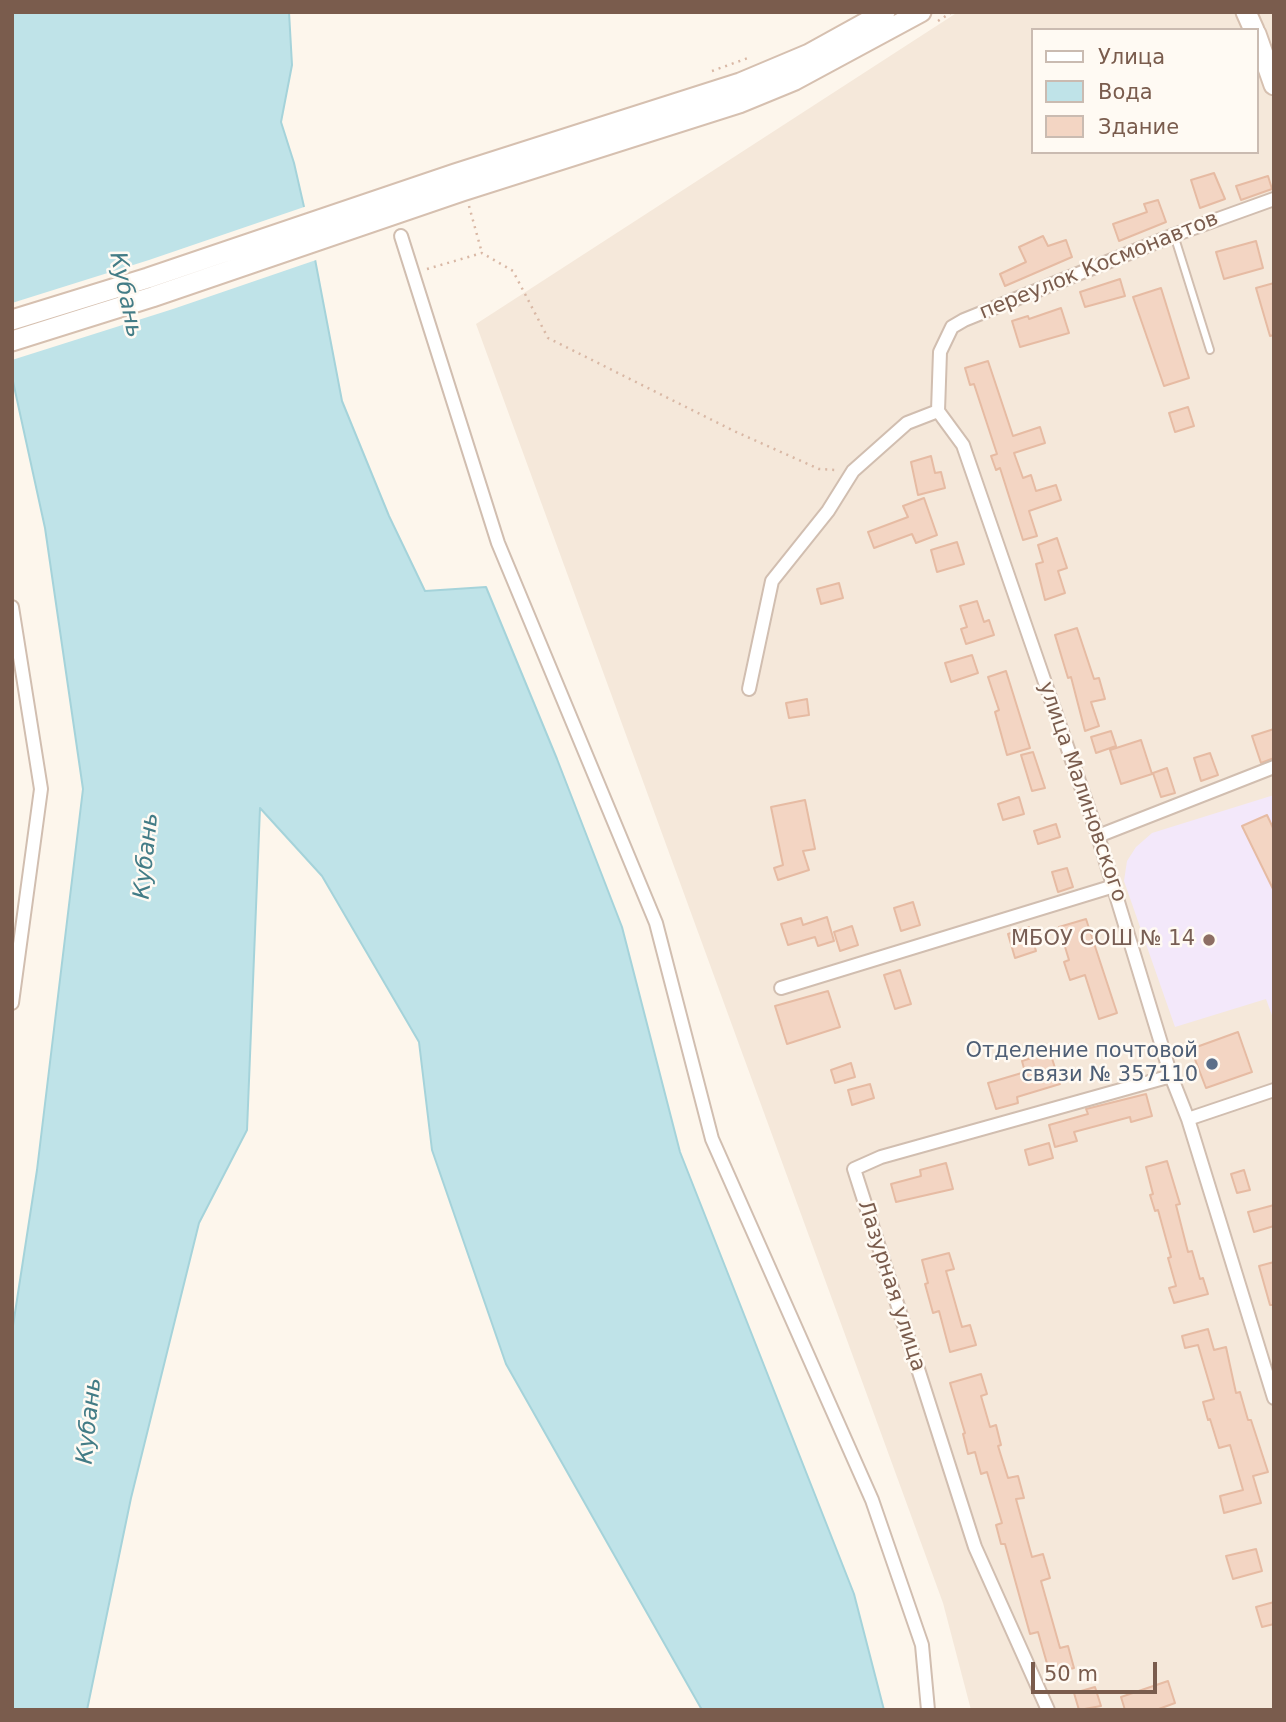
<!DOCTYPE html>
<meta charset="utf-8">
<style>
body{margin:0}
#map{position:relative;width:1286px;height:1722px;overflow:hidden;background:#fdf6ec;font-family:"DejaVu Sans",sans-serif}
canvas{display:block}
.frame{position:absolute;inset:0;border:14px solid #7a5c4d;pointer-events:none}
.legend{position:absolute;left:1031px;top:28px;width:228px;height:126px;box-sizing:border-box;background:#fffaf3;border:2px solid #cabbb1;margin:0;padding:9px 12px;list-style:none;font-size:21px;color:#7a5c4d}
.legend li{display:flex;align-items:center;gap:14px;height:35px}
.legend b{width:35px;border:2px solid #cabbb1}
.scale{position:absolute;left:1031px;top:1662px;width:126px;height:32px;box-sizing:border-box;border:4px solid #7a5c4d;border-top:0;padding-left:9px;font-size:21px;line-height:24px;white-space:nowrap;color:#7a5c4d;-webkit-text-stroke:5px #fffaf3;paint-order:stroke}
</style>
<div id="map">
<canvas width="1286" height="1722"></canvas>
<div class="frame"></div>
<ul class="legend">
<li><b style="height:9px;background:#fff"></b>Улица</li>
<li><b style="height:19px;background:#bfe3e8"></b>Вода</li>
<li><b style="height:19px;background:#f3d5c3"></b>Здание</li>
</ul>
<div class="scale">50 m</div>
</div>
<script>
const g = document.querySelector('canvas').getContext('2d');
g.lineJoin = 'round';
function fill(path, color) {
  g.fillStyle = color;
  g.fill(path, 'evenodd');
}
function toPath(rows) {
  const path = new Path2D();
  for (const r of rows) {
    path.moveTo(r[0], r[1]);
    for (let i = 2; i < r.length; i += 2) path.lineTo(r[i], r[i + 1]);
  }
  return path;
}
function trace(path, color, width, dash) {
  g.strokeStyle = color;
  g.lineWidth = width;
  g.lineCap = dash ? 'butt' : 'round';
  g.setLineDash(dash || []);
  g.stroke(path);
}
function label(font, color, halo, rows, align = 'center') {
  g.font = font + ' "DejaVu Sans",sans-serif';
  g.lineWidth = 5;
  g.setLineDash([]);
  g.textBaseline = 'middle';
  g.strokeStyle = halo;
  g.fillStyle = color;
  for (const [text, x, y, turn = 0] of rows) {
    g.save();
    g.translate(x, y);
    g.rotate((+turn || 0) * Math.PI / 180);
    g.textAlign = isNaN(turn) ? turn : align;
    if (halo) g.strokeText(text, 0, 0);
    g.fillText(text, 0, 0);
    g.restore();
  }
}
fill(toPath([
 [958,12,1274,12,1274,1710,971,1710,943,1603,476,324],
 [1032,30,1256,30,1256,152,1032,152]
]), '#f5e8da');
fill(toPath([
 [1274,795,1274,1021,1266,999,1175,1027,1124,881,1127,861,1136,847,1152,833]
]), '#f3e8fa');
const water = toPath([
 [12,12,289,12,292,65,281,122,294,163,310,233,342,401,389,516,425,591,486,587,557,759,622,927,680,1152,854,1594,884,1710,702,1710,506,1364,432,1150,419,1042,322,876,260,808,247,1130,199,1223,131,1498,87,1710,12,1710,12,1332,37,1170,83,789,45,528,12,377,12,12]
]);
fill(water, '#bfe3e8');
trace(water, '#a5d3da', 2);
fill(toPath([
 [307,206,319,259,173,309,12,360,12,303,149,260]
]), '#fdf6ec');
const building = toPath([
 [1214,173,1225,199,1200,208,1191,180,1214,173],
 [1268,176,1272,189,1241,200,1236,186,1268,176],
 [1158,200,1166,222,1119,241,1113,224,1147,212,1144,204,1158,200],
 [1043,236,1048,246,1066,240,1072,257,1005,286,1000,274,1026,262,1019,247,1043,236],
 [1256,241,1263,268,1224,279,1216,252,1256,241],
 [1120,279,1125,296,1085,307,1080,292,1120,279],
 [1274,283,1274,335,1270,336,1256,288,1274,283],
 [1161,288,1189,378,1164,386,1133,297,1161,288],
 [1061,308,1069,333,1020,347,1012,321,1028,316,1029,319,1061,308],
 [988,361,1013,436,1040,427,1045,443,1014,453,1023,478,1031,475,1036,491,1056,485,1061,500,1029,511,1037,536,1023,540,1000,468,996,470,991,456,997,454,974,384,970,385,965,368,988,361],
 [1188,407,1194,426,1175,432,1169,413,1188,407],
 [931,456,935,473,941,472,945,488,918,495,911,462,931,456],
 [924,498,937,535,916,543,912,534,874,548,868,532,908,517,903,506,924,498],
 [1057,538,1067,568,1058,571,1065,593,1045,600,1036,564,1043,562,1038,545,1057,538],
 [957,542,964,564,937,572,931,550,957,542],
 [839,583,843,598,821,604,817,589,839,583],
 [977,601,984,622,989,620,994,635,966,644,961,629,967,627,960,606,977,601],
 [1077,628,1094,679,1099,678,1105,699,1091,702,1099,726,1085,731,1071,677,1068,678,1055,635,1077,628],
 [972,655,978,673,951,682,945,663,972,655],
 [1006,671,1030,748,1007,755,995,712,999,710,988,677,1006,671],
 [807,699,809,715,789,718,786,703,807,699],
 [1274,729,1274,758,1261,763,1252,736,1274,729],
 [1111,731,1116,746,1096,753,1091,737,1111,731],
 [1141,740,1152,774,1121,784,1110,750,1141,740],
 [1033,752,1045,788,1032,791,1021,755,1033,752],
 [1210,753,1218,775,1201,781,1194,758,1210,753],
 [1167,768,1175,793,1161,797,1153,773,1167,768],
 [1019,797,1024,814,1003,820,998,804,1019,797],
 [805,800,815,849,803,851,809,870,778,880,774,868,783,865,771,807,805,800],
 [1267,815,1274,830,1274,891,1242,826,1267,815],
 [1056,824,1060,837,1038,844,1034,831,1056,824],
 [1067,868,1073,887,1058,892,1052,872,1067,868],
 [913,902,920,925,901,931,894,908,913,902],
 [827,917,834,941,818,946,815,937,788,945,781,924,801,918,803,925,827,917],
 [1086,919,1117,1013,1099,1019,1085,975,1070,980,1064,962,1069,960,1059,927,1086,919],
 [852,926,858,945,840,951,834,932,852,926],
 [1029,927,1036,951,1015,958,1008,934,1029,927],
 [900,970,911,1004,895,1009,884,975,900,970],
 [828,991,840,1027,787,1044,775,1006,828,991],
 [1238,1032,1252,1072,1206,1088,1191,1049,1238,1032],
 [1050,1052,1060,1084,1017,1097,1018,1103,996,1109,988,1083,1025,1072,1022,1061,1050,1052],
 [851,1063,855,1077,835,1083,831,1070,851,1063],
 [870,1084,874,1098,852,1105,848,1090,870,1084],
 [1146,1094,1152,1116,1131,1122,1130,1117,1074,1132,1077,1141,1055,1147,1049,1125,1088,1114,1086,1109,1146,1094],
 [1049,1143,1053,1158,1029,1165,1025,1150,1049,1143],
 [1167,1161,1180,1204,1176,1205,1188,1252,1192,1251,1200,1279,1203,1278,1208,1294,1174,1303,1169,1288,1176,1286,1168,1258,1171,1257,1158,1210,1155,1211,1150,1195,1153,1194,1146,1167,1167,1161],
 [946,1163,953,1189,896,1202,891,1184,921,1176,920,1170,946,1163],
 [1244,1170,1250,1190,1237,1193,1231,1174,1244,1170],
 [1274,1205,1274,1226,1254,1232,1248,1212,1274,1205],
 [949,1253,954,1269,946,1271,962,1327,970,1325,976,1345,950,1352,939,1311,933,1313,925,1284,928,1283,922,1260,949,1253],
 [1274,1262,1274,1305,1270,1305,1259,1266,1274,1262],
 [1208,1329,1214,1350,1226,1347,1236,1393,1240,1392,1248,1420,1251,1420,1268,1472,1253,1476,1261,1503,1224,1513,1220,1496,1243,1490,1230,1445,1219,1448,1210,1419,1208,1420,1203,1402,1214,1399,1198,1345,1185,1348,1182,1336,1208,1329],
 [981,1374,987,1394,981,1396,990,1427,996,1425,1001,1445,998,1446,1008,1478,1018,1476,1024,1498,1016,1499,1032,1557,1043,1554,1050,1578,1041,1581,1060,1648,1068,1646,1074,1668,1050,1674,1038,1632,1030,1634,1005,1544,1001,1544,996,1525,1002,1523,987,1472,981,1474,975,1452,968,1454,963,1434,965,1433,950,1383,981,1374],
 [1256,1549,1262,1571,1233,1579,1226,1556,1256,1549],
 [1274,1602,1274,1624,1262,1627,1256,1607,1274,1602],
 [1168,1681,1175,1703,1156,1710,1125,1710,1121,1697,1168,1681],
 [1095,1687,1101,1706,1079,1710,1074,1693,1095,1687]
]);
fill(building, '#f3d5c3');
trace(building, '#e6bba3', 2);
const lane = toPath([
 [1174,235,1210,350]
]);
const street = toPath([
 [1274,199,1174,235,964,320,952,327,940,352,938,411,963,445,1098,836,1171,1076,1188,1119,1274,1398],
 [401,236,498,543,656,923,712,1139,872,1500,922,1645,928,1710],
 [12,607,41,789,12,1003],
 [749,689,772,581,828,511,853,471,907,423,938,411],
 [1098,836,1274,767],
 [781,988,1114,886],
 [1188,1119,1274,1090],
 [1048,1710,975,1547,854,1169,881,1157,1171,1076]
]);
const secondary = toPath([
 [1246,12,1254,30],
 [1256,34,1274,85],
 [12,320,148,278,455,174,740,83,809,54,885,12],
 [12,341,152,297,462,191,739,103,795,80,921,12]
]);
trace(lane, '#d1beb0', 10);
trace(street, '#d1beb0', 16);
trace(secondary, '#d6c0b0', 23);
trace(toPath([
 [938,21,952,12],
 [712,71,748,58],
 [469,206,482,253],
 [427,269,482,253,513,271,548,338,734,431,819,469,836,470]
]), '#d9b8a5', 2.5, [2, 5]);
trace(lane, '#fff', 6);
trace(street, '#fff', 12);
trace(secondary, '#fff', 19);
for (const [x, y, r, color] of [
 [1209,940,7,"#8d6e63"],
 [1212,1064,7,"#5c6f8a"]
]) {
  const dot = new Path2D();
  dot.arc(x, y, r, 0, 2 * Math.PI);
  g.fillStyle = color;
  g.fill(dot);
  trace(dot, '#fffaf3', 2.5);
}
label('21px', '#7a5c4d', '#fffaf3', [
 ["переулок Космонавтов",1099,266,-22],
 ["улица Малиновского",1082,792,71],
 ["Лазурная улица",891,1286,72]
]);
label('21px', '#785e54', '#fffaf3', [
 ["МБОУ СОШ № 14",1195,940]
], 'right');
label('21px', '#4e5e75', '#fffaf3', [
 ["Отделение почтовой",1198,1052],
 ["связи № 357110",1198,1076]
], 'right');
label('italic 23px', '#437c86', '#fffaf3', [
 ["Кубань",125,295,78],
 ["Кубань",147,856,-84],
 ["Кубань",90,1421,-84]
]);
</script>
